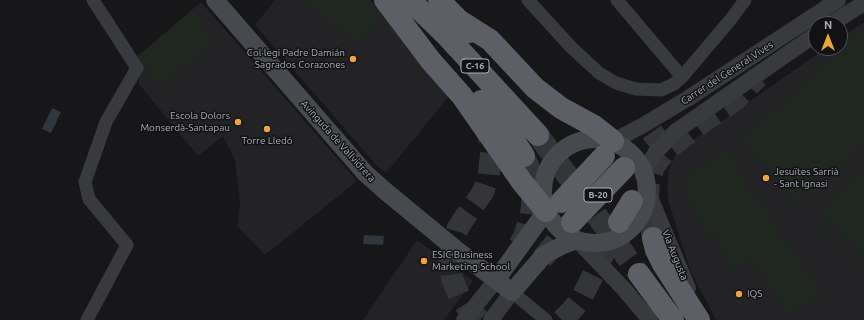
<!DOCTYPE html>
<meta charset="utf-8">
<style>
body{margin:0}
#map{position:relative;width:864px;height:320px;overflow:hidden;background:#171719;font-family:Ubuntu,sans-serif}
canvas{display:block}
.north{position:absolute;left:808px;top:16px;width:40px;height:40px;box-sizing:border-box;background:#121214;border:1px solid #4f5156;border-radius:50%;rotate:0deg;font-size:11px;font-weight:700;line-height:16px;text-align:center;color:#aaafb9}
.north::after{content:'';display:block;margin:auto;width:14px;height:18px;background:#eca63c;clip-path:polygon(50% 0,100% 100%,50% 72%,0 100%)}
</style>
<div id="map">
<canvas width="864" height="320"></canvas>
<div class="north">N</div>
</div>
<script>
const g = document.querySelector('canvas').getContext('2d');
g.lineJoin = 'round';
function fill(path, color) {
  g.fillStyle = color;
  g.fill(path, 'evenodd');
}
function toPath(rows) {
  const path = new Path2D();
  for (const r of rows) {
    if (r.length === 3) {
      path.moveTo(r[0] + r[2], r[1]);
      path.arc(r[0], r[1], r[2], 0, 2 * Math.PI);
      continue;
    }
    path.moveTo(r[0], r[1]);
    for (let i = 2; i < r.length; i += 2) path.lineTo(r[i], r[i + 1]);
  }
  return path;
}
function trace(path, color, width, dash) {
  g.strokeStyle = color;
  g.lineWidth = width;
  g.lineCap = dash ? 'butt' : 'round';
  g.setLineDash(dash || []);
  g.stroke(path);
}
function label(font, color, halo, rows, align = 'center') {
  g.font = font + ' Ubuntu,sans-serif';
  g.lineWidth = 3;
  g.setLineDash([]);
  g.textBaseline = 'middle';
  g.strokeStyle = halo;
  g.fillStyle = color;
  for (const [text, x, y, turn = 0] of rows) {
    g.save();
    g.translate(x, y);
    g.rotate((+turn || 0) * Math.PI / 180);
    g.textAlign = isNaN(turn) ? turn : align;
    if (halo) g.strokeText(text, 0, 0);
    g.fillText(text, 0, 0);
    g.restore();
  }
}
fill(toPath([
 [275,0,370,0,384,15,451,94,386,173,377,166,255,25],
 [201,2,357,181,265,255,237,226,240,204,235,159,223,136,198,156,138,83,141,75,141,69,137,57],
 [864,22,864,320,716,320,690,270,669,203,667,187,669,169,675,156,683,146,710,129,826,48,840,48,840,38],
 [417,240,473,281,444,320,363,320]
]), '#232326');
fill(toPath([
 [305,0,363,0,381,15,357,44],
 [191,11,215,40,161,86,137,57],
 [862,30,864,33,864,140,797,203,742,141],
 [727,150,759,205,762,203,783,239,786,237,821,295,788,314,758,266,752,258,733,269,712,232,708,234,682,188,688,184,684,176],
 [864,170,864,258,820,210],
 [823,228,831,236,829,238,864,276,862,277,827,238,824,240,818,232]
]), '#1f2720');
fill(toPath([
 [52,108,61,112,51,133,42,129],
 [364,235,384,236,383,245,363,244]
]), '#2d373d');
trace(toPath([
 [538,135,639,274],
 [624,168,650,147,675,129],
 [653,238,648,210,648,197,649,183,654,166,668,149,703,122,734,101,758,77],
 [519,245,524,237,531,215,533,196,531,173,524,156],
 [542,259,572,222],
 [480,320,468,309,459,295,452,279,450,262,451,251,457,230,463,220,483,192,489,175,491,153,488,126],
 [562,320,572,310,581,299,618,225]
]), '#343539', 22, [22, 11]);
trace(toPath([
 [528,0,571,47,599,73,616,83,636,89,661,90,674,84,682,77,731,19,745,0],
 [617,0,682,77],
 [512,292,546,320],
 [87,320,127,245,89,199,85,182,106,122,137,68,93,0]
]), '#383a3e', 13);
trace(toPath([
 [831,24,864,3],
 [613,141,640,127,687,99,838,0],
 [643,172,656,152,676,131,816,34],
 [647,190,688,288],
 [577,240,624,289,650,320],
 [464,320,496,280],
 [491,320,512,292]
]), '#383a3e', 16);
trace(toPath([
 [215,0,365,173,384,190,458,251,512,292,544,255,563,245,577,240],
 [595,191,52],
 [496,280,546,211]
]), '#46494e', 18);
trace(toPath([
 [385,0,431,61,462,96,522,182,546,211],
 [410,0,446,35,538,135],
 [439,0,470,32],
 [460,21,490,40,535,88,561,108,594,126,613,141],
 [481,101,511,136,524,156],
 [561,202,604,156],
 [572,222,624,168],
 [619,222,632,201],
 [653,238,656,250,663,264,699,320],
 [639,274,673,320]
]), '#5c6066', 22);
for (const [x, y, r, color] of [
 [353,59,4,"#eca63c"],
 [238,122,4,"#eca63c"],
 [267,129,4,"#eca63c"],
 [766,178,4,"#eca63c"],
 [424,261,4,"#eca63c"],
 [739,294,4,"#eca63c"]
]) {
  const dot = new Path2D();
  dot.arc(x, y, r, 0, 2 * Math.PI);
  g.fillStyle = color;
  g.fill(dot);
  trace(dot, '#121214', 1.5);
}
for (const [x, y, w] of [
 [475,66,28],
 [598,195,28]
]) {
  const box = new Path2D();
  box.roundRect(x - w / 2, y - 7, w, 14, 3);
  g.fillStyle = '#121214';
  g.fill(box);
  trace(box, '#aaafb9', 1);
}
label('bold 9px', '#aaafb9', null, [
 ["C-16",475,66],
 ["B-20",598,195]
]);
label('10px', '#aaafb9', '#121214', [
 ["Col·legi Padre Damián",345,53,"right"],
 ["Sagrados Corazones",345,65,"right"],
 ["Escola Dolors",230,116,"right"],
 ["Monserdà-Santapau",230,128,"right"],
 ["Torre Lledó",267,141,"center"],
 ["Jesuïtes Sarrià",774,172],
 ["- Sant Ignasi",774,184],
 ["ESIC Business",432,255],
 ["Marketing School",432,267],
 ["IQS",747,294]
], 'left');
label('10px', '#aaafb9', '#121214', [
 ["Carrer del General Vives",727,73,-33],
 ["Avinguda de Vallvidrera",338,141,48],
 ["Via Augusta",675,255,68]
]);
</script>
